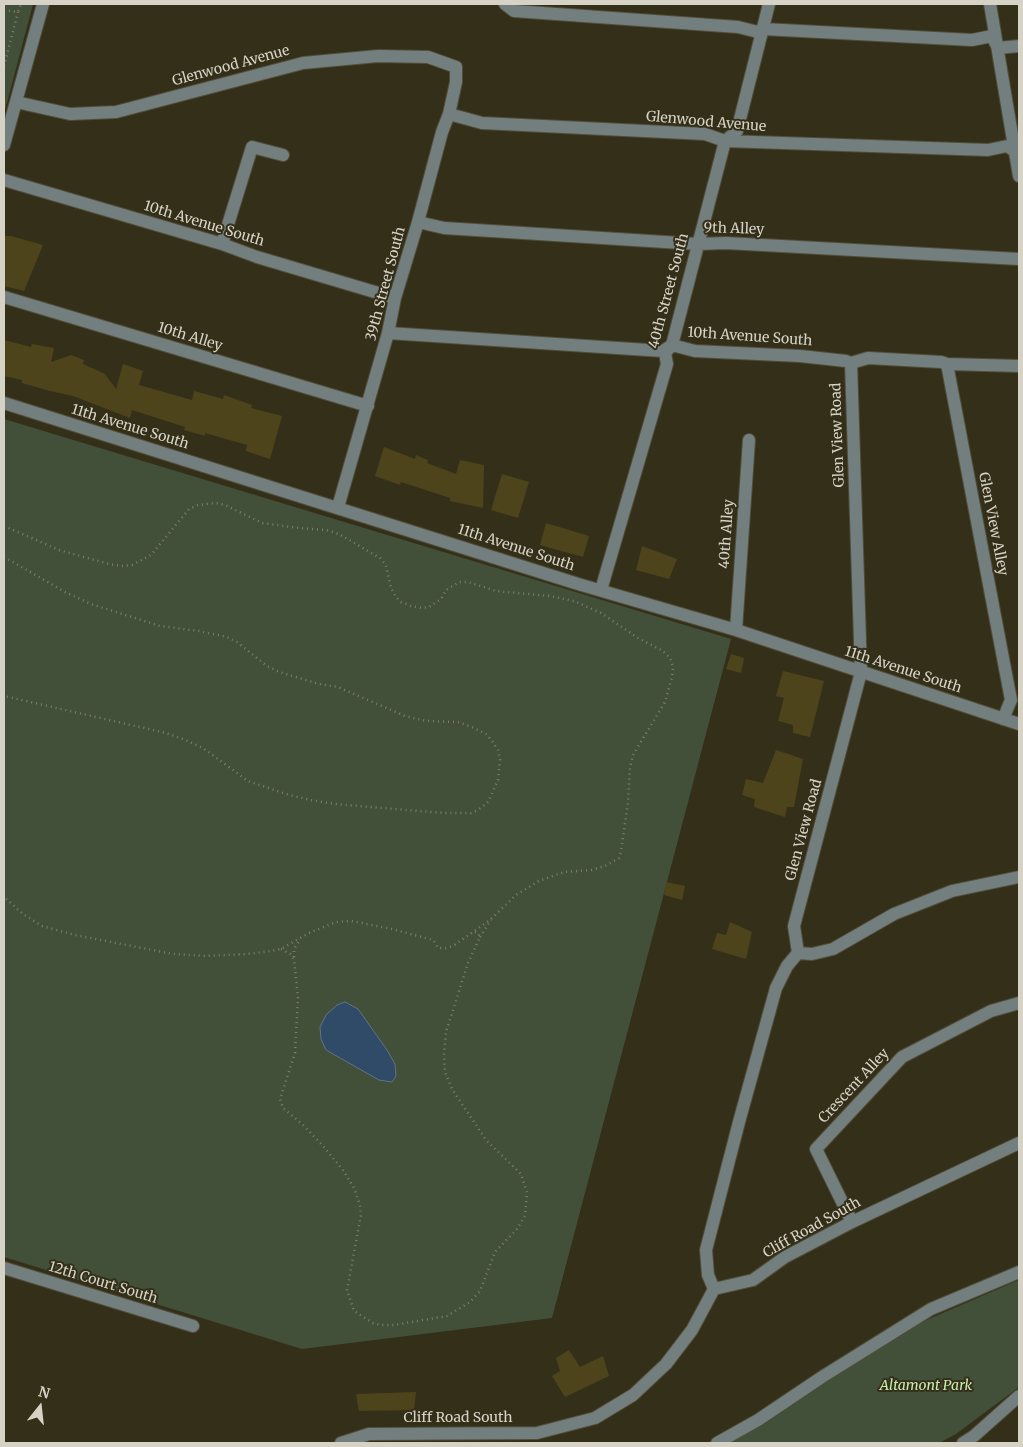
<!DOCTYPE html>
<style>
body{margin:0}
#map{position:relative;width:1023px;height:1447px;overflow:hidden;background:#342f19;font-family:Merriweather,serif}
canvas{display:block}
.frame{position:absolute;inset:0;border:5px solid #d6d3c6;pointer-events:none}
.north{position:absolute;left:15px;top:1382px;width:50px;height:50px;-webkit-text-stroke:4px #342f19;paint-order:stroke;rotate:16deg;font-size:14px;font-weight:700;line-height:20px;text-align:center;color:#d6d3c6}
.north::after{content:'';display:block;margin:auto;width:18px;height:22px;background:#d6d3c6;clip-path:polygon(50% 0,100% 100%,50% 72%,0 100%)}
</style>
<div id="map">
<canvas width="1023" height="1447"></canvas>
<div class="frame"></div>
<div class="north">N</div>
</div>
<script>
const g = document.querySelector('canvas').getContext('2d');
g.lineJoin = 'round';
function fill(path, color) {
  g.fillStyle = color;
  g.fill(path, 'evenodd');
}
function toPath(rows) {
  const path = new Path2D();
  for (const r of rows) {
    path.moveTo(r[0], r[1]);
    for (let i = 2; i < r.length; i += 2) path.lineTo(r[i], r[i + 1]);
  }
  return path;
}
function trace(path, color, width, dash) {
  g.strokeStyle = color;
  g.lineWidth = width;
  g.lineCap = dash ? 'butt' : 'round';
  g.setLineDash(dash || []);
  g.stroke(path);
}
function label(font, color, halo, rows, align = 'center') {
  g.font = font + ' Merriweather,serif';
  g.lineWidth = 4;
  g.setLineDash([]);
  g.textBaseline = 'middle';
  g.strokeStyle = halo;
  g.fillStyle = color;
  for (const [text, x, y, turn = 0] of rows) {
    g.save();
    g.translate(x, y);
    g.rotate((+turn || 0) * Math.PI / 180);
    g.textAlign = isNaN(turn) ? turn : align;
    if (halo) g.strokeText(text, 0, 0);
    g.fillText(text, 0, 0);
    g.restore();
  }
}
fill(toPath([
 [4,4,33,4,4,114],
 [4,419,731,639,552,1318,302,1349,4,1257],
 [1019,1280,1019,1387,956,1434,939,1443,728,1443,767,1422,843,1369,922,1322]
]), '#425039');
const water = toPath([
 [345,1002,358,1009,387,1050,395,1064,396,1076,392,1082,379,1080,326,1050,321,1039,320,1027,326,1015,337,1005,345,1002]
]);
fill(water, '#2f4b68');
trace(water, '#617484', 1);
fill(toPath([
 [4,236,11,236,43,245,24,291,4,286],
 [4,340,31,347,32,344,54,348,51,362,71,355,84,360,83,364,105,374,116,389,123,364,143,371,139,385,192,400,194,391,223,399,224,395,252,405,251,408,282,416,270,459,246,451,247,445,205,433,205,436,184,430,185,427,132,410,130,418,73,396,50,391,22,383,22,380,4,376],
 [384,447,415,459,416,455,428,460,427,463,456,474,460,460,484,465,483,508,450,501,450,498,401,482,400,485,375,476],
 [502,474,529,482,518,518,491,510],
 [546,523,589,536,583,557,540,545],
 [642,546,677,559,669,579,636,570],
 [731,654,744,658,741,673,726,669],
 [783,671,824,681,810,737,793,733,793,725,778,721,784,698,776,696],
 [776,750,803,759,794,807,787,807,785,817,754,807,755,799,742,795,746,779,763,783],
 [666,882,685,886,682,900,664,895],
 [730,922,752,932,746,959,712,949,717,933,726,935],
 [569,1350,580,1367,603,1356,609,1376,565,1397,552,1376,560,1371,556,1358],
 [416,1392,414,1410,359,1411,356,1394]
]), '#4e441c');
const minor = toPath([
 [505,4,514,11,738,27,758,32,763,29,972,40,992,36,998,48,1019,46],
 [990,4,1019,176],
 [16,102,70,114,116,112,303,63,378,56,428,57,456,67,456,82,449,114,442,132,418,222,395,298,388,333,338,507],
 [449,114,482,123,705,134,725,141,988,150,1007,146,1016,152,1019,152],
 [4,145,43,4],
 [4,180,222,244,257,257,395,298],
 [418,222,444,228,697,244,726,243,1019,259],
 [222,244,252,147,283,155],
 [4,297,368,406],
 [388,333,663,351,672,345,695,351,800,356,846,361,851,363,868,358,941,362,947,364,1019,366],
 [947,364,1011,700,1003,719],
 [4,403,578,584,736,630,1019,724],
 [601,590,667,364,665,353,672,345,725,141,737,131,769,4],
 [736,630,749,440],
 [798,953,812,954,833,949,894,914,952,891,1019,877],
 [852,1222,816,1149,902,1057,991,1011,1019,1003],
 [4,1268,193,1326],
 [714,1289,708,1275,706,1250,739,1122,776,988,787,966,798,953,794,926,861,672,851,363],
 [341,1443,369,1434,537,1433,595,1418,633,1395,666,1364,692,1330,714,1289,753,1280,785,1257,852,1222,1019,1143],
 [717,1443,758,1420,822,1377,931,1309,1019,1272],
 [963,1443,974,1436,1019,1396]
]);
trace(minor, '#514d38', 14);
trace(toPath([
 [4,10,18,12,21,4],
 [4,66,18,12],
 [4,526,59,550,109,564,121,566,132,565,151,555,189,509,198,505,215,503,225,505,262,523,299,528,326,530,339,534,380,558,386,565,391,588,396,597,401,602,411,606,421,608,429,607,441,599,446,590,459,582,468,582,496,591,550,596,574,601,601,613,638,638,663,651,670,658,673,667,672,677,665,702,633,755,630,767,628,803,621,851,619,858,605,866,592,870,564,872,539,881,516,895,490,920,453,946,446,948,438,948,433,940,392,929,351,921,336,922,309,933,281,949,271,951,247,954,206,956,173,954,75,935,42,926,23,914,4,897],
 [4,557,65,592,91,604,160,626,199,631,227,637,237,642,267,666,279,672,319,684,338,687,405,716,426,721,458,722,472,727,486,734,492,741,498,750,500,760,498,780,488,802,478,810,471,813,443,813,335,804,310,800,286,794,248,781,203,748,183,739,166,733,4,696],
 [480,937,491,920],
 [281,949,290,954,294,959,298,998,295,1053,280,1099,283,1108,303,1125,323,1146,343,1170,354,1188,360,1205,361,1215,347,1290,354,1311,373,1323,381,1325,394,1325,447,1316,470,1302,480,1291,495,1252,517,1229,525,1216,527,1193,521,1174,486,1140,452,1089,445,1072,444,1055,446,1032,468,963,479,939,479,934,473,931],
 [294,957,294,949,300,940]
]), '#827e6c', 2.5, [1, 4]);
trace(minor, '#727f7e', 12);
label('14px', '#d6d3c6', '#342f19', [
 ["Glenwood Avenue",231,66,-15],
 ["Glenwood Avenue",706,122,5],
 ["10th Avenue South",204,224,17],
 ["9th Alley",734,229,2],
 ["39th Street South",386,284,-75],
 ["40th Street South",669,291,-75],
 ["10th Alley",190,337,17],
 ["10th Avenue South",750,337,4],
 ["11th Avenue South",130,427,17],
 ["Glen View Road",838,435,-92],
 ["Glen View Alley",993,524,79],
 ["40th Alley",727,534,-86],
 ["11th Avenue South",516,548,18],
 ["11th Avenue South",903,670,18],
 ["Glen View Road",804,830,-75],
 ["Crescent Alley",854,1086,-47],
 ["Cliff Road South",812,1228,-29],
 ["12th Court South",103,1283,17],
 ["Cliff Road South",458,1418]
]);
label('italic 14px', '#c7ecaf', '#342f19', [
 ["Altamont Park",926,1386]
]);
</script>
